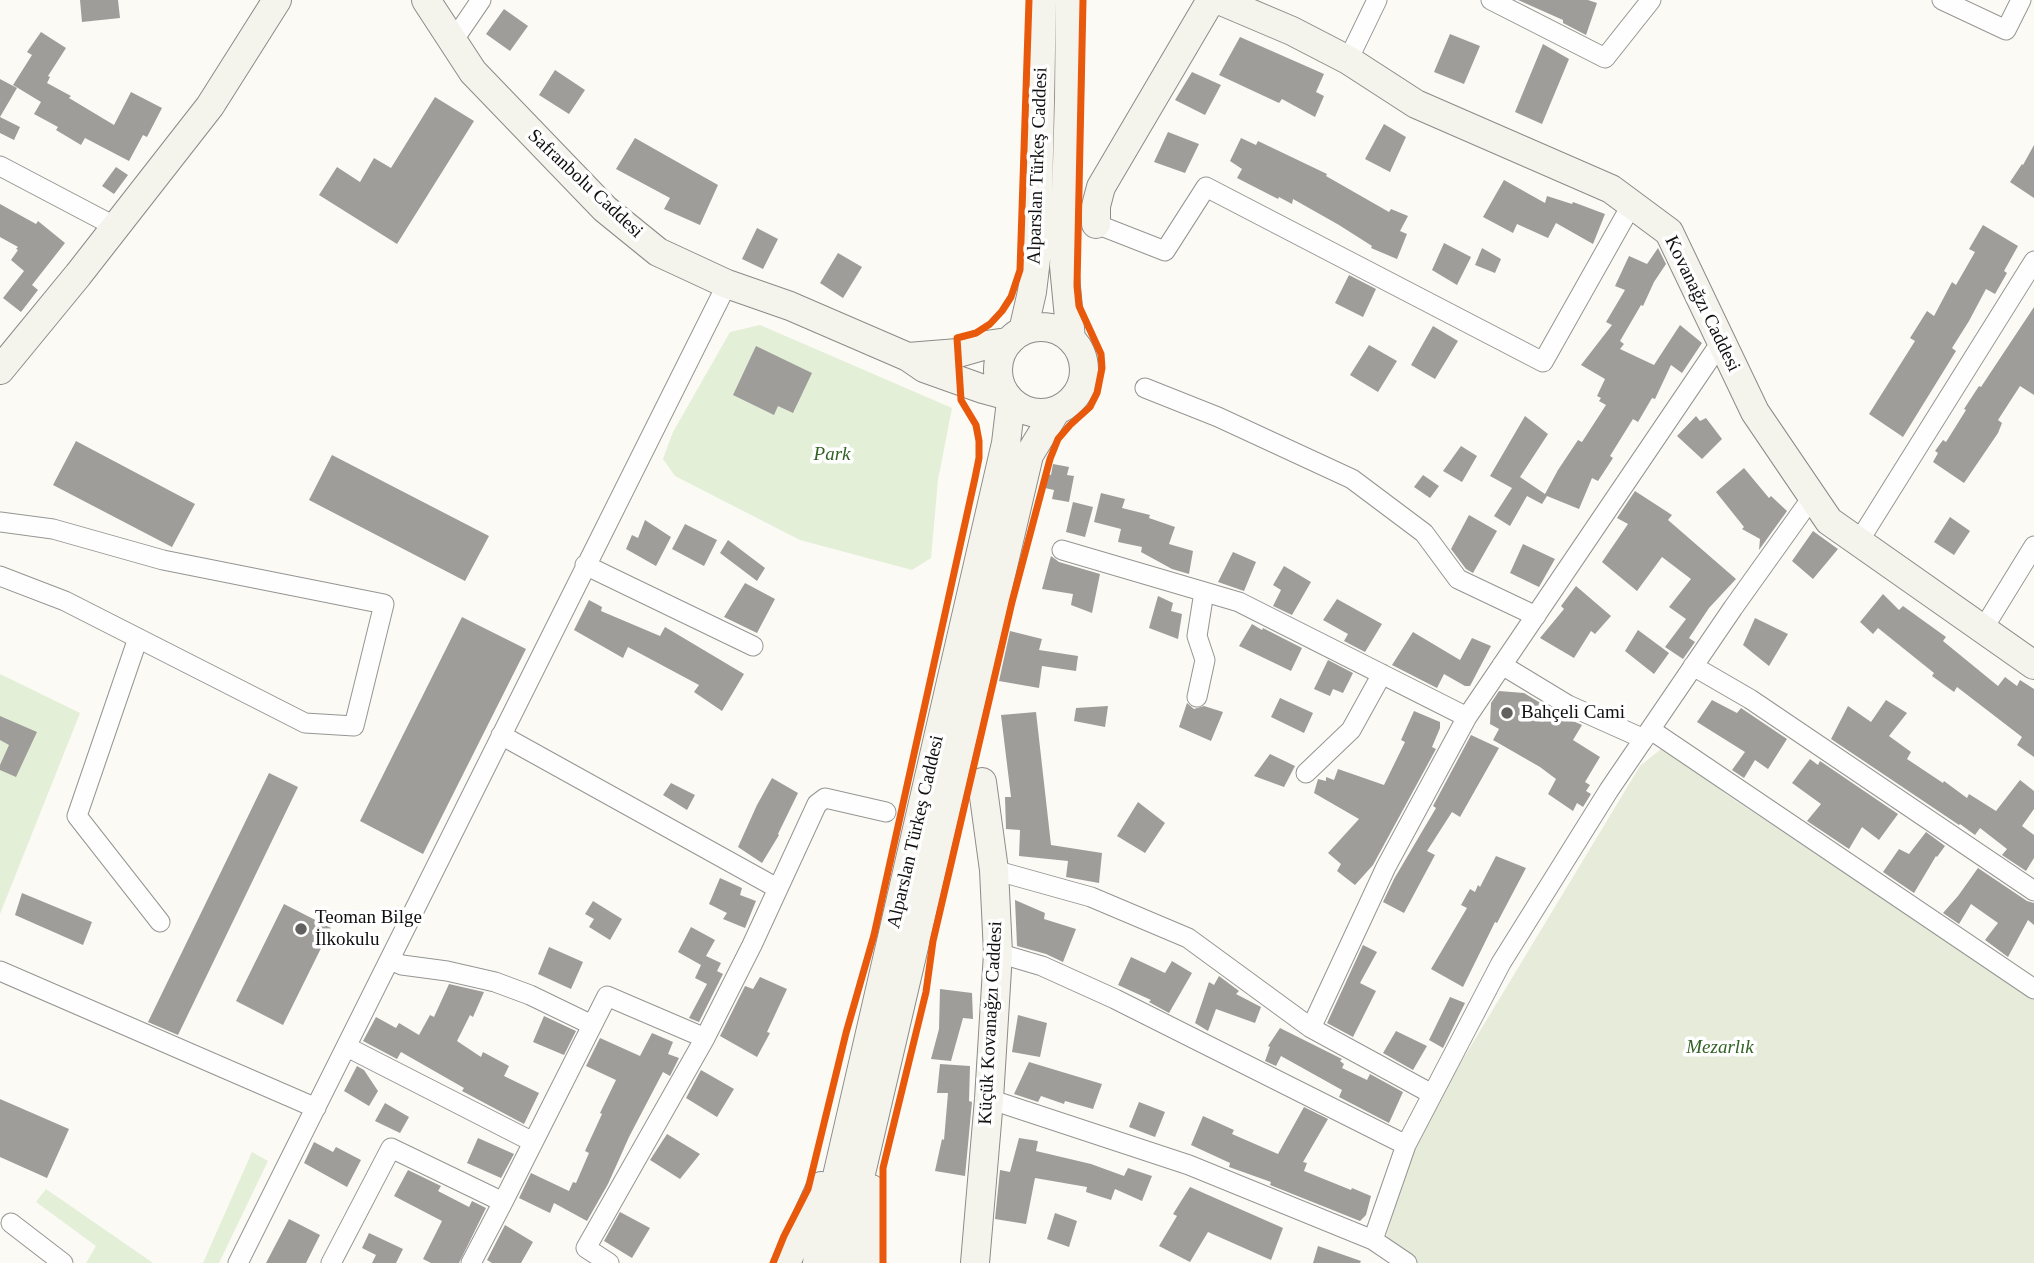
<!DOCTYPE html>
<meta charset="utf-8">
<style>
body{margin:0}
canvas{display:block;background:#fbfaf5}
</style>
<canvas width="2034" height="1263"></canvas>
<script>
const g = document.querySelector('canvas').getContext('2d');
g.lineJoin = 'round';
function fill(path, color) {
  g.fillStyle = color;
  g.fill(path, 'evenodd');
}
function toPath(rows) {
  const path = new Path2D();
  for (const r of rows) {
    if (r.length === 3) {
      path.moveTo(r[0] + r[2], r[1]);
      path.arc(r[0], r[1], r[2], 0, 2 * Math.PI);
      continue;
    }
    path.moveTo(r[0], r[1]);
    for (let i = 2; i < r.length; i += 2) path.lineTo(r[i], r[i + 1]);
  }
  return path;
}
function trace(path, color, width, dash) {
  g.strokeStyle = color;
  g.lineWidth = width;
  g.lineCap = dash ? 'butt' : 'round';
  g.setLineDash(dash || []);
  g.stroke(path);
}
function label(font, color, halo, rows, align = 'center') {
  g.font = font + ' Georgia,serif';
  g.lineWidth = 7;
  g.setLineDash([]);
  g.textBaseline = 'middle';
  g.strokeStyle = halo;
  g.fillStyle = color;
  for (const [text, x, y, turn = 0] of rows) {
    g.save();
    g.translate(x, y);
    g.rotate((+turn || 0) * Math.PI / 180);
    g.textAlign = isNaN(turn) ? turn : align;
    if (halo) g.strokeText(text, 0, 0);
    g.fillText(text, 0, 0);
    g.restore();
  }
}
fill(toPath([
 [760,325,952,408,938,480,931,558,912,570,800,540,675,476,663,459,673,432,730,332],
 [0,674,80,713,0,914],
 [252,1152,268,1161,219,1263,203,1263],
 [46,1189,153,1263,86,1263,96,1246,36,1202]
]), '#e4efd7');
fill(toPath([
 [1666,745,1727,795,2034,998,2034,1263,1406,1263,1383,1247,1403,1181,1428,1117,1640,766]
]), '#e7ebda');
fill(toPath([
 [80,0,118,0,120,18,82,22],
 [1518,0,1588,0,1597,3,1586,35,1563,23,1563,20],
 [504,9,528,26,510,51,486,34],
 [41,32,66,48,48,76,50,77,47,83,71,96,69,98,114,125,131,92,162,108,147,137,143,135,129,161,85,138,81,145,56,130,58,127,34,114,41,102,13,85,32,55,27,52],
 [1450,34,1480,46,1464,84,1434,72],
 [1240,37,1324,74,1316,92,1324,96,1315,117,1282,99,1279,103,1219,75],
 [1543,44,1569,59,1542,124,1515,112],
 [555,70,585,90,569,114,539,95],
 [1192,72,1221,85,1205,115,1175,100],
 [0,79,17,88,0,117,20,127,14,140,0,133],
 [435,97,474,121,397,244,319,195,337,167,360,182,374,158,391,168],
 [1384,124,1406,137,1390,172,1365,159],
 [1168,132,1199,144,1185,173,1154,162],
 [635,138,718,185,700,225,664,209,670,198,616,169],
 [1241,138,1256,145,1258,141,1327,174,1326,176,1389,212,1391,209,1408,216,1400,231,1407,234,1397,259,1371,248,1372,246,1339,225,1293,199,1292,204,1279,197,1278,199,1237,178,1242,169,1230,161],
 [2034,145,2034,198,2010,182,2022,164,2023,165],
 [116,167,128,175,114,194,102,186],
 [1504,180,1545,203,1547,196,1572,204,1573,202,1605,214,1593,244,1556,223,1548,238,1517,224,1513,233,1483,217],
 [0,204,36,224,38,221,65,243,32,285,38,290,21,312,3,298,24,271,11,260,18,250,16,249,18,247,0,237],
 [1983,225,2018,246,2004,271,2007,273,1995,294,1986,289,1969,321,1952,348,1956,351,1903,437,1869,414,1915,341,1910,338,1927,311,1934,316,1952,282,1956,285,1975,252,1969,249],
 [757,228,778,239,763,269,742,259],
 [1444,243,1471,257,1457,285,1432,270],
 [1482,248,1501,259,1495,273,1475,265],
 [1658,248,1666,264,1654,282,1643,306,1641,305,1620,341,1624,344,1620,349,1654,365,1680,325,1702,343,1682,373,1671,365,1655,399,1652,398,1638,422,1633,419,1610,456,1613,458,1598,481,1592,478,1579,509,1547,496,1542,504,1527,496,1510,526,1494,516,1512,488,1490,476,1525,416,1548,434,1520,477,1545,494,1558,470,1578,440,1582,442,1606,405,1599,401,1601,398,1597,396,1605,379,1581,365,1612,325,1606,322,1625,290,1615,286,1629,256,1647,264],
 [838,253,862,267,843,298,820,283],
 [1349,275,1376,289,1363,317,1335,303],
 [2034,307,2034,395,2020,386,1998,420,2002,423,1998,433,1964,483,1933,462,1938,453,1935,451,1943,440,1946,442,1966,410,1964,409,1979,386,1981,387],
 [1433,326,1458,341,1435,379,1411,365],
 [1369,345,1397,361,1378,392,1350,375],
 [756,346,812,373,793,413,778,406,774,415,733,395],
 [1696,416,1700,421,1706,418,1722,439,1702,459,1677,436],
 [76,441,195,504,172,547,53,485],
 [1461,446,1477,456,1462,482,1443,471],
 [332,455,489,536,465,581,309,500],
 [1053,464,1069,467,1067,475,1074,476,1069,502,1052,499,1054,490,1045,488,1048,474,1051,475],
 [1744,468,1769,498,1771,496,1787,511,1759,550,1760,539,1742,529,1744,527,1716,492],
 [1423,475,1439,486,1430,498,1414,487],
 [1635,491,1672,515,1668,520,1736,579,1709,608,1689,638,1695,642,1683,659,1665,647,1686,619,1669,607,1691,579,1662,557,1637,591,1602,562,1628,524,1617,518],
 [1101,493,1125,499,1122,508,1150,515,1149,518,1175,527,1169,544,1193,551,1189,574,1172,569,1141,552,1142,547,1118,542,1121,529,1094,522],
 [1073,502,1093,507,1085,537,1066,532],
 [1469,515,1497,531,1473,573,1466,569,1451,549],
 [1950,517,1970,531,1954,555,1934,542],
 [645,520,671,537,656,566,626,549,632,535,638,538],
 [685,524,717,540,704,566,672,549],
 [1813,531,1838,549,1813,579,1792,561],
 [728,540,765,568,757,581,720,553],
 [1523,544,1555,559,1539,587,1510,573],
 [1233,552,1256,562,1244,591,1218,582],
 [1051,556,1059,562,1100,574,1092,613,1071,605,1073,594,1042,589],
 [1284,566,1311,582,1292,615,1273,606,1281,590,1273,585],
 [745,583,775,599,757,633,724,617],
 [1576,586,1611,616,1595,634,1591,631,1574,658,1540,638,1564,609,1561,606],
 [1883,594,1899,610,1903,606,1946,637,1943,641,1998,686,2005,677,2017,686,2020,680,2034,689,2034,757,2017,745,2022,737,1957,687,1954,692,1932,676,1934,673,1878,628,1873,634,1860,622],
 [1158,596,1173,603,1171,611,1182,614,1178,639,1149,628],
 [1337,599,1382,624,1365,652,1344,641,1348,634,1323,620],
 [589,600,602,607,601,611,660,636,665,627,744,674,722,711,694,692,699,685,628,647,623,658,574,630],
 [462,617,526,649,423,854,360,821],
 [1755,618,1788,634,1769,666,1743,645],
 [1252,624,1262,630,1263,628,1302,648,1291,671,1239,646],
 [1638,630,1669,653,1654,674,1625,651],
 [1010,631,1042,639,1039,650,1078,656,1076,671,1042,666,1039,688,999,681],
 [1413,632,1460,660,1472,638,1491,646,1470,686,1465,686,1444,674,1437,688,1392,665],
 [1328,660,1353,673,1343,693,1333,689,1330,696,1314,689],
 [1499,691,1524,693,1562,716,1582,725,1573,740,1600,757,1585,782,1590,785,1586,791,1591,794,1583,807,1577,803,1573,811,1548,794,1556,779,1540,767,1493,740,1499,729,1490,724,1491,703],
 [1280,698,1313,713,1304,733,1271,717],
 [1712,700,1737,713,1741,708,1787,739,1768,769,1755,760,1744,778,1732,770,1745,752,1697,722],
 [1886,700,1907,713,1889,736,1911,752,1907,759,1943,783,1944,781,1967,798,1969,794,1996,811,2020,780,2034,791,2034,809,2022,826,2034,835,2034,858,2026,871,2002,855,2007,849,1980,828,1975,835,1960,824,1959,825,1831,739,1848,706,1871,722],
 [1187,703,1194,709,1204,706,1223,712,1211,741,1179,727],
 [1108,706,1105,727,1074,721,1076,708],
 [1414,711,1440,722,1440,728,1432,747,1436,749,1373,865,1355,885,1337,871,1341,864,1328,853,1359,819,1314,793,1318,779,1326,781,1326,777,1334,780,1338,769,1384,785,1405,742,1401,740],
 [1036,712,1051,845,1102,853,1099,883,1066,877,1068,861,1019,856,1020,830,1006,829,1005,797,1011,797,1001,715],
 [0,716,37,732,16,777,0,770,0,765,9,745,0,740],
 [1471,735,1499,748,1460,817,1452,812,1427,851,1435,855,1404,913,1383,902,1394,879,1436,808,1433,806],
 [1270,754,1295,766,1284,787,1254,776],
 [1810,759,1818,765,1820,761,1898,814,1879,840,1862,827,1849,849,1807,821,1821,804,1792,783],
 [269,773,298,787,178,1035,148,1022],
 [772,778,798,793,778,834,779,835,762,863,738,847,757,805],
 [671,783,695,795,687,810,663,795],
 [1138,802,1165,823,1145,853,1117,836],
 [1926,832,1945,846,1937,857,1936,856,1914,893,1883,872,1899,849,1909,854],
 [1496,856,1526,868,1497,923,1495,922,1463,987,1431,969,1467,908,1461,905,1470,889,1475,892,1478,885,1480,887],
 [1978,868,2027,901,2034,903,2034,925,2028,920,2008,957,1985,940,1998,923,1971,904,1959,924,1943,913,1958,896],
 [720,878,742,888,740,895,756,901,745,928,723,919,727,913,709,904],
 [22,893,92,922,83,945,15,915],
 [1015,900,1045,913,1044,919,1076,929,1063,962,1046,954,1017,946],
 [593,901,622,919,610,940,589,927,594,919,585,914],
 [284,904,331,928,283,1025,236,1001],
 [691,927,715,940,706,956,721,963,717,971,723,974,699,1022,689,1018,707,984,695,978,701,965,678,952],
 [1363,945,1377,952,1360,983,1376,991,1353,1037,1327,1023],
 [549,947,583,962,571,989,538,974],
 [1131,957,1165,973,1172,961,1192,973,1169,1013,1149,1002,1151,1000,1118,985],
 [1219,976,1239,991,1236,994,1261,1007,1255,1023,1216,1009,1208,1031,1195,1023,1209,982,1214,985],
 [760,977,787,989,767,1032,770,1033,757,1057,720,1036,745,986,753,989],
 [449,984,484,992,473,1017,470,1015,457,1041,481,1057,483,1052,509,1066,504,1076,539,1093,524,1124,462,1091,464,1088,401,1052,397,1059,363,1041,376,1017,396,1028,399,1023,419,1035,430,1015,434,1017],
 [940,989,972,993,973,1019,963,1018,951,1061,931,1059,939,1029],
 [1450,997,1465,1003,1443,1048,1429,1040],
 [1018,1015,1047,1023,1040,1057,1012,1052],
 [544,1016,576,1031,564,1055,533,1042],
 [1280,1028,1342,1059,1340,1061,1344,1064,1342,1068,1367,1080,1370,1074,1401,1091,1403,1092,1389,1123,1339,1097,1342,1090,1281,1056,1276,1066,1265,1061,1270,1047,1268,1046],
 [1396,1031,1427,1046,1413,1070,1383,1053],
 [652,1033,673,1042,668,1054,679,1058,670,1076,663,1072,629,1137,608,1184,587,1221,554,1203,550,1213,519,1198,531,1173,569,1191,573,1182,576,1183,589,1153,585,1151,602,1114,600,1113,616,1080,586,1066,600,1038,640,1056],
 [1029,1062,1102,1084,1093,1109,1065,1101,1064,1104,1041,1096,1038,1102,1014,1094],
 [940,1064,970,1066,969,1101,972,1102,965,1176,935,1171,942,1139,944,1140,948,1093,937,1093],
 [357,1066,364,1070,378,1091,369,1106,344,1091],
 [701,1070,734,1089,717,1117,686,1098],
 [0,1099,69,1129,47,1178,0,1157],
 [1139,1102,1165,1112,1155,1137,1129,1127],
 [385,1103,409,1117,400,1133,375,1121],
 [1304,1107,1328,1119,1303,1162,1307,1163,1304,1171,1351,1190,1352,1188,1371,1196,1366,1215,1360,1221,1270,1185,1271,1182,1229,1167,1230,1163,1191,1145,1203,1116,1234,1130,1232,1134,1278,1154],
 [667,1134,700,1154,680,1179,650,1160],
 [478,1138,514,1154,501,1178,467,1163],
 [1019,1138,1038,1141,1036,1151,1091,1164,1124,1176,1128,1168,1152,1176,1142,1201,1115,1189,1111,1200,1086,1192,1087,1187,1035,1178,1026,1224,995,1219,1000,1170,1010,1172],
 [314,1142,333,1152,336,1147,361,1160,347,1187,304,1163],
 [408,1170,441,1186,438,1191,469,1207,472,1201,486,1208,459,1263,431,1263,423,1259,442,1221,394,1196],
 [1190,1187,1283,1228,1271,1260,1208,1232,1190,1262,1159,1246,1177,1216,1173,1214],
 [620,1212,650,1228,632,1258,604,1241],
 [1055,1213,1077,1221,1069,1247,1047,1239],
 [289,1219,320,1235,306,1263,266,1263],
 [505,1225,533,1242,521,1263,492,1263,487,1260],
 [369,1233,403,1249,396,1263,372,1263,376,1255,362,1248],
 [1318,1246,1361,1261,1360,1263,1313,1263]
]), '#9f9d9a');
const street = toPath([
 [1491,0,1605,58,1651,0],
 [1942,0,2006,30,2021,0],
 [453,41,481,0],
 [1348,60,1377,0],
 [0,166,116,227],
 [1096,224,1165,251,1206,187,1543,362,1632,204],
 [1145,388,1218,417,1352,479,1424,533,1458,579,1536,616],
 [0,522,53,529,163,560,384,604,354,726,305,723,65,601,0,576],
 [1859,541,2034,261],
 [1062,550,1239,602,1467,717],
 [585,565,753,646],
 [1983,629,2034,546],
 [138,638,77,816,160,922],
 [1502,665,1568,705,1644,739],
 [1693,666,1750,699,2034,891],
 [1197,697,1205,660,1197,636,1204,592],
 [1651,730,2034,989],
 [501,735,777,888],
 [1306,773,1351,730,1382,674],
 [994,870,1091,897,1188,938,1311,1028,1432,1094],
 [998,953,1042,966,1115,999,1406,1145],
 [390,960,402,965,447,971,495,982,530,995,592,1025],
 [0,971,316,1108],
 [1311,1028,1386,867,1467,717,1721,342],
 [347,1047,533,1142],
 [989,1099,1189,1165,1373,1240,1407,1263],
 [11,1223,63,1263],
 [1373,1240,1406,1145,1501,963,1609,790,1733,608,1813,496],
 [238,1263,727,284],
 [331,1263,391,1148,503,1202,607,996,705,1038],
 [471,1263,503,1202],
 [609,1263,586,1248,705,1038,752,945,817,804,825,798,886,812]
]);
const secondary = toPath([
 [426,0,473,72,605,209,658,252,727,284,790,306,908,357,924,368,983,389,1005,395],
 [1070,0,1069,97,1064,266,1071,339],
 [1219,0,1292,31,1348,60,1416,104,1611,189,1669,232,1755,412,1829,521,2034,665],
 [1096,224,1096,206,1101,187,1211,0],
 [1041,370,43],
 [1023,331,1032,292,1037,251,1042,0],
 [908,357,958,353,986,345,1007,342],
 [0,370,78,275,210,106,277,0],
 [786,1263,821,1186],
 [817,1263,1006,443,1011,401],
 [840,1263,1029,455,1056,411],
 [868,1263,868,1217,871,1189],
 [975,1263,989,1099,998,953,994,870,982,782]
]);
trace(street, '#959593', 21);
trace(secondary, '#8c8b89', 30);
trace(street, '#fefefe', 19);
trace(secondary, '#f4f3ec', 28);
trace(toPath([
 [773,1263,784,1236,808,1189,846,1033,874,935,975,478,979,458,979,441,976,425,961,400,957,338,976,333,990,324,1002,311,1011,297,1020,270,1029,0],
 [883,1263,883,1168,926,992,933,941,1012,602,1050,459,1058,439,1070,425,1090,407,1097,393,1102,368,1101,354,1079,306,1077,286,1083,0]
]), '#e8590c', 7);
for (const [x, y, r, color] of [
 [1507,713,7,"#626160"],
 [301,929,7,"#626160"]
]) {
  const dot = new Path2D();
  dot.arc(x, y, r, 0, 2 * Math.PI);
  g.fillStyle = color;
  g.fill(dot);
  trace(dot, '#fff', 2.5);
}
label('19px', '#0f0f0f', '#fff', [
 ["Alparslan Türkeş Caddesi",1038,166,-88],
 ["Safranbolu Caddesi",585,184,43],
 ["Kovanağzı Caddesi",1702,304,64],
 ["Alparslan Türkeş Caddesi",916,832,-77],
 ["Küçük Kovanağzı Caddesi",991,1023,-87]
]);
label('italic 19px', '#316124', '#fff', [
 ["Park",832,455],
 ["Mezarlık",1720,1048]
]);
label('19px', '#0f0f0f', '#fff', [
 ["Bahçeli Cami",1521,713],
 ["Teoman Bilge",315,918],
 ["İlkokulu",315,940]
], 'left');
</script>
